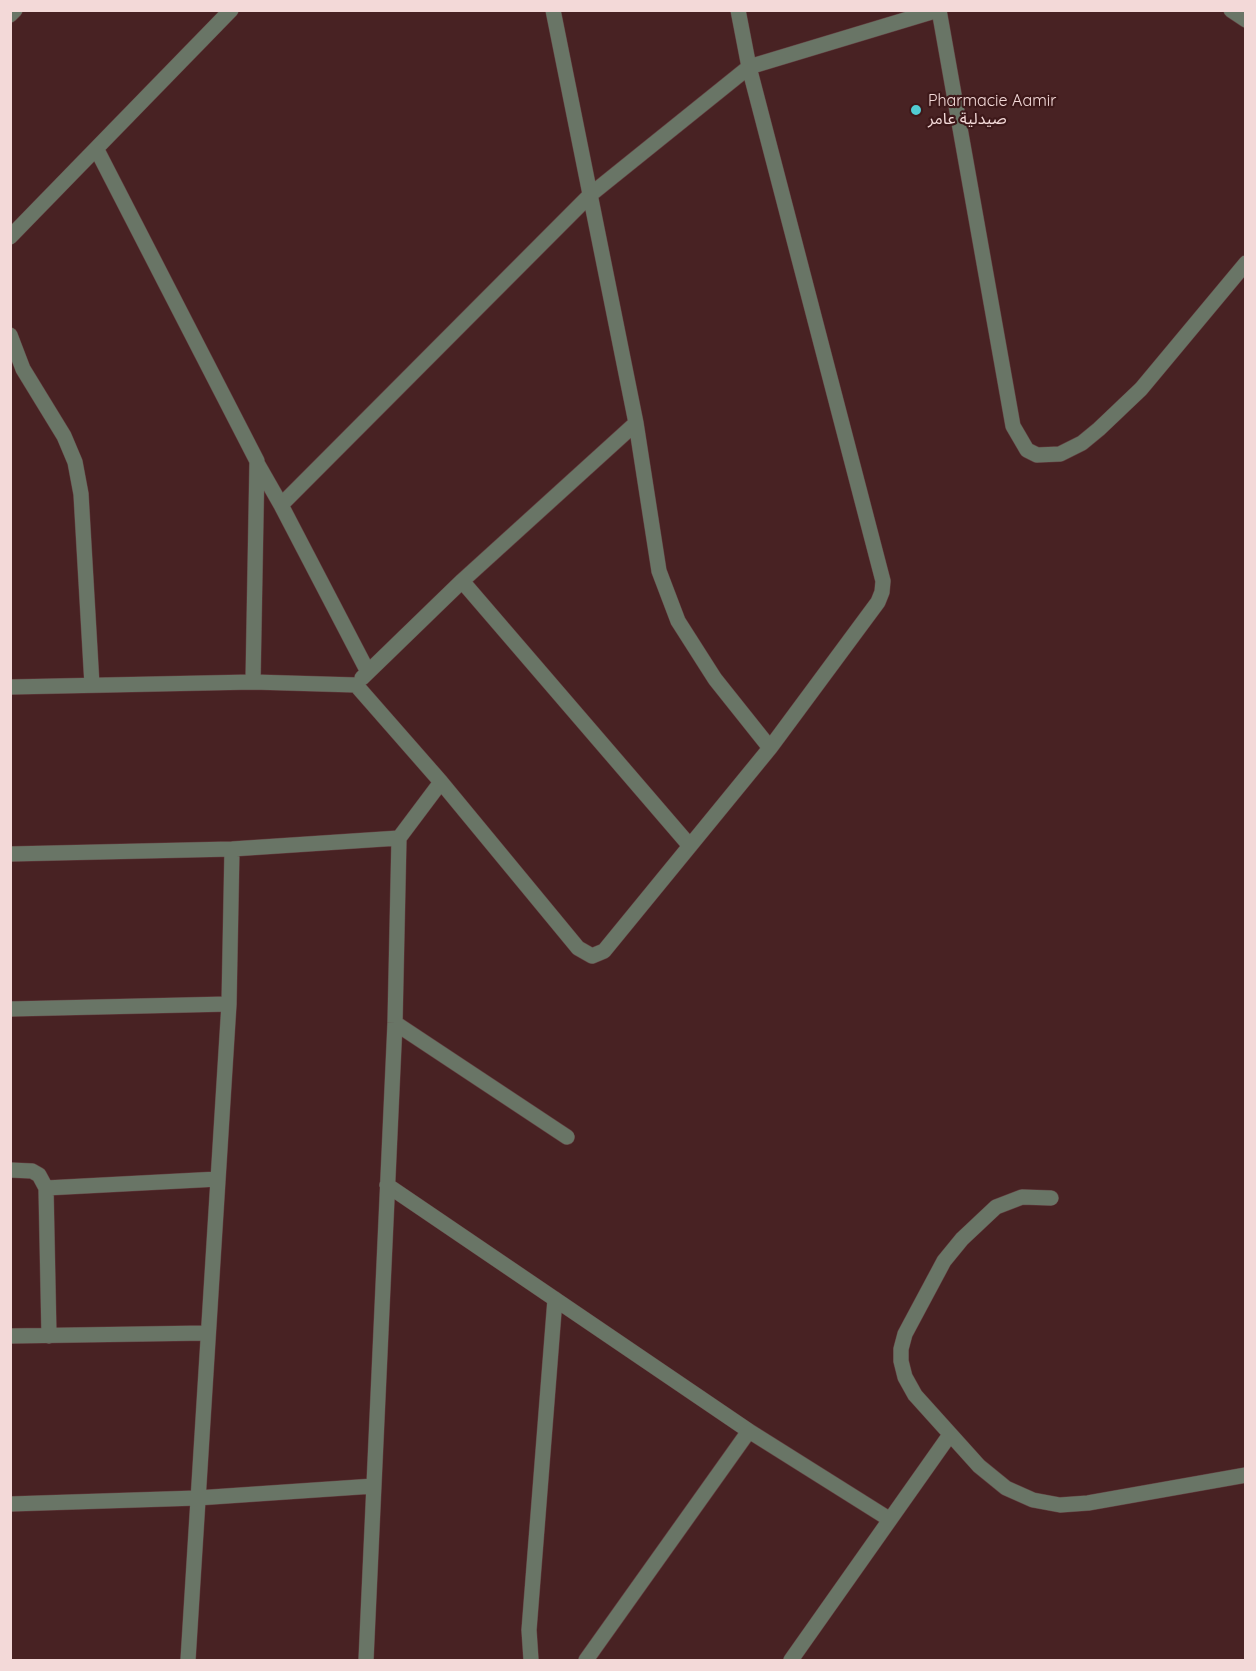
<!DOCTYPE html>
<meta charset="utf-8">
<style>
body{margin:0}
#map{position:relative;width:1256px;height:1671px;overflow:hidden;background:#482223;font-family:Quicksand,sans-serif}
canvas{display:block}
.frame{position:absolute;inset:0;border:12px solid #f3d9d8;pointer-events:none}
</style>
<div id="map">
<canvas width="1256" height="1671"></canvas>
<div class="frame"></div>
</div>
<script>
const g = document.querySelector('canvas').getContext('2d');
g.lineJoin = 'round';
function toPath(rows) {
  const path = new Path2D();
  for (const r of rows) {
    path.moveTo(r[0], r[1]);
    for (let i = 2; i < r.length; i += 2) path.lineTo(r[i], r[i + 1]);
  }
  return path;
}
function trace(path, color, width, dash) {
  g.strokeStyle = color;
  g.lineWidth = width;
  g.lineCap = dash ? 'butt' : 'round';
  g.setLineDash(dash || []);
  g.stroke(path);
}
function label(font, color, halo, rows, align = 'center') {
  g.font = font + ' Quicksand,"Noto Sans Arabic",sans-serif';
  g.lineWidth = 4.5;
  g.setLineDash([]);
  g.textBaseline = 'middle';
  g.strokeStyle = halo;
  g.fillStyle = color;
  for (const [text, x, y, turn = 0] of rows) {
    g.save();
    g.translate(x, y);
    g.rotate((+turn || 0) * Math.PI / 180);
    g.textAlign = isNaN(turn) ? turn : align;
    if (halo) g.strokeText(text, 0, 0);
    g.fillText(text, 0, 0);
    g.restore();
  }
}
const minor = toPath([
 [553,10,636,423,659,571,678,621,715,679,770,748],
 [939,10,1013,426,1027,450,1037,455,1060,454,1082,443,1099,429,1141,389,1246,263],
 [1231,10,1246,20],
 [10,15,15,10],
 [97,150,257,461,253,682],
 [10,237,231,10],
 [10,335,23,369,64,436,75,462,81,494,92,685],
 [257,463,281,505],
 [462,581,690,846],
 [368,672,281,505,590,195,749,67,938,10],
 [362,678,462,581,636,423],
 [10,687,253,682,356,685,441,782,578,948,592,956,604,951,770,748,878,602,882,592,883,581,749,67,738,10],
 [10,854,232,849,399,838],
 [10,1009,229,1004],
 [395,1023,567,1137],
 [10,1170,32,1171,39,1175,46,1188,49,1336],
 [387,1185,749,1431,889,1519],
 [46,1188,218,1179],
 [1051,1198,1022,1197,996,1207,962,1239,944,1261,905,1334,901,1349,901,1361,905,1377,915,1395,979,1466,1006,1488,1033,1500,1060,1505,1088,1503,1246,1475],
 [10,1336,207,1333],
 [10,1504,197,1498,374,1486],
 [188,1660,229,1004,232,849],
 [366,1660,395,1023,399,838,441,782],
 [531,1660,529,1630,555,1299],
 [586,1660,749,1431],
 [791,1660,949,1436]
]);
trace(minor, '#633f40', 16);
trace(minor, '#697566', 15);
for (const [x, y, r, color] of [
 [916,110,6,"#51ccd2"]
]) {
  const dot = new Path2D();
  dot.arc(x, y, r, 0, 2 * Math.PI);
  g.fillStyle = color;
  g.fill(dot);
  trace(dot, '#3d1819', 2);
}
label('16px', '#f3d9d8', '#3d1819', [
 ["Pharmacie Aamir",928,101],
 ["صيدلية عامر",928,119]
], 'left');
</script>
